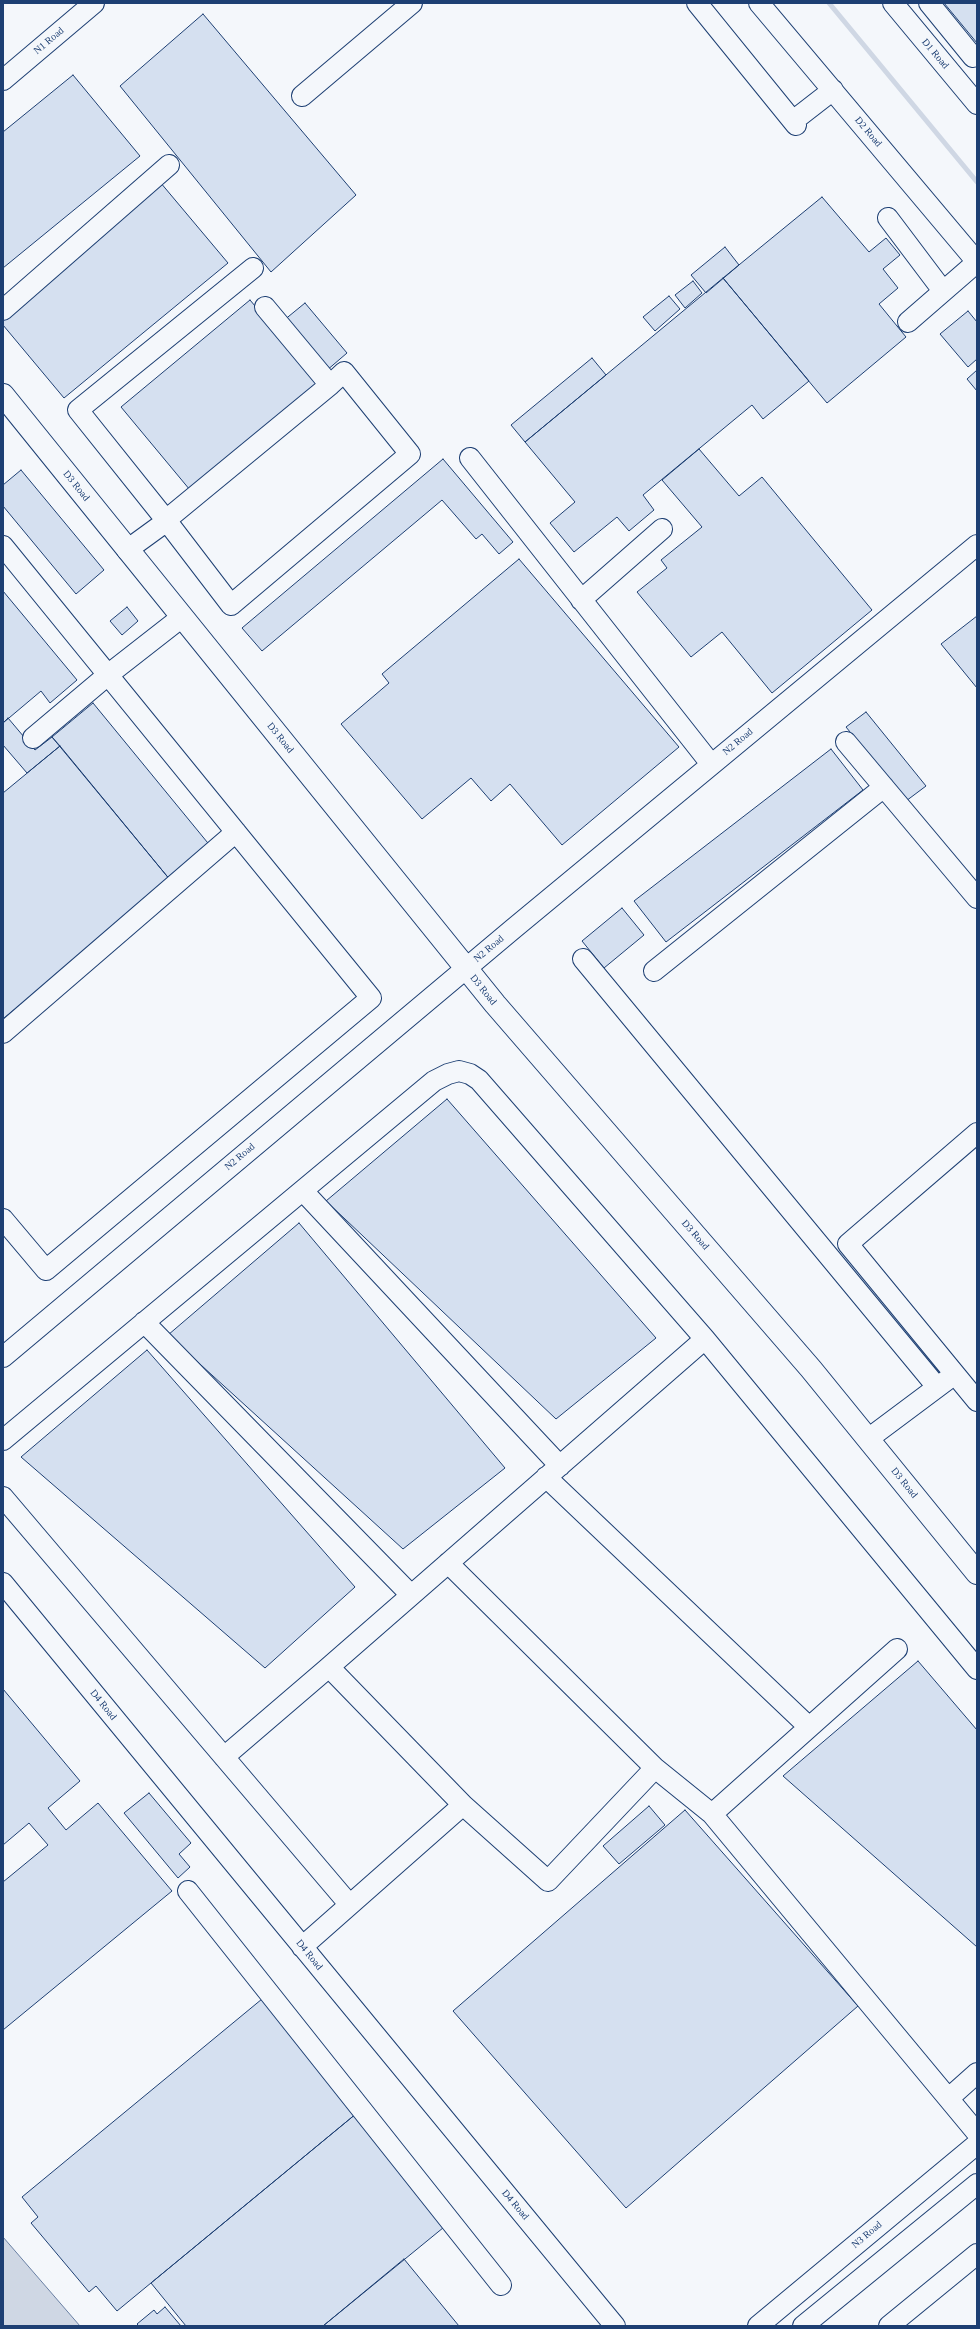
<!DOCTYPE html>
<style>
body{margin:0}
#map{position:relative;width:980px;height:2329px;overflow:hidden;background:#f4f7fb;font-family:"Times New Roman",serif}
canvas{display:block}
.frame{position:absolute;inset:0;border:4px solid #1d3f73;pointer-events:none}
</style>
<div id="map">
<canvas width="980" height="2329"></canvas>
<div class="frame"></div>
</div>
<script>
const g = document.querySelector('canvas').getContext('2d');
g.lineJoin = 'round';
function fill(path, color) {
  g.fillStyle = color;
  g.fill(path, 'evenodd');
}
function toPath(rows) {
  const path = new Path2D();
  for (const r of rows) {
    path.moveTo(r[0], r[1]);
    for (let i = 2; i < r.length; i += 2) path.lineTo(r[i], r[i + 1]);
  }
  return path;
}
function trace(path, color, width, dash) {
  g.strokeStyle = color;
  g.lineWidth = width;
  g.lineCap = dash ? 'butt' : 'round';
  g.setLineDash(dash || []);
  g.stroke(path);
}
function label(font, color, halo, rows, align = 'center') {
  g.font = font + ' "Times New Roman",serif';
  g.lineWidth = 3;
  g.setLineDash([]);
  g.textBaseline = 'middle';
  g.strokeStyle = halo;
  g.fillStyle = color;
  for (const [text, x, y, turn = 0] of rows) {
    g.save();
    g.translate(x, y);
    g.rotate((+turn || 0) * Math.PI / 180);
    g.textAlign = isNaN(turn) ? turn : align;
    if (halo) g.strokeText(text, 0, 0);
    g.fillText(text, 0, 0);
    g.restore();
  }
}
const water = toPath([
 [3,2237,80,2326,3,2326,3,2237]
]);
fill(water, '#cfd7e4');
trace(water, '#687fa3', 1);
trace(toPath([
 [829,3,977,182]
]), '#cfd7e4', 5);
const building = toPath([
 [944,3,977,3,977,43,944,3],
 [203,14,356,195,271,272,120,86,203,14],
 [73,75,140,156,3,268,3,132,73,75],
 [160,182,228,263,64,398,3,325,3,311,160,182],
 [822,197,869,252,886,238,900,255,883,269,898,288,879,304,906,337,827,403,723,278,822,197],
 [725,247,739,265,706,293,691,275,725,247],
 [723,278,809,381,763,419,752,405,643,495,654,510,629,531,617,517,574,552,550,523,575,502,525,442,723,278],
 [693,281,702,293,685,308,675,295,693,281],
 [669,296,680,309,655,331,643,317,669,296],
 [250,300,319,382,190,490,121,407,250,300],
 [305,303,347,353,326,371,283,321,305,303],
 [968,311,977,322,977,359,968,367,940,334,968,311],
 [592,358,606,375,525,442,511,425,592,358],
 [977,370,977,391,967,379,977,370],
 [699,449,739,496,762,477,872,610,772,693,722,632,691,657,637,592,667,568,661,560,702,527,662,480,699,449],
 [443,459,513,542,499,554,482,534,476,539,442,500,262,651,242,628,443,459],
 [21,470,104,570,76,594,3,506,3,485,21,470],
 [519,559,679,747,562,845,510,784,491,801,471,778,422,819,341,724,389,683,382,674,519,559],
 [3,591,77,680,50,703,41,691,3,723,3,591],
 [127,607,138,621,122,635,110,621,127,607],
 [977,616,977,688,941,644,977,616],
 [93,703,212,848,171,881,52,737,93,703],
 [866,712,926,786,906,801,846,727,866,712],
 [8,718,35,750,52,737,60,746,27,773,3,745,3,723,8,718],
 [60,746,171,881,3,1019,3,793,60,746],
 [831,749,863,790,666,942,634,901,831,749],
 [622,908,644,935,604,968,582,941,622,908],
 [447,1099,656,1338,556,1419,326,1201,447,1099],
 [299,1223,505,1468,403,1549,168,1335,299,1223],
 [147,1350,355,1587,265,1668,21,1457,147,1350],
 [918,1661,977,1730,977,1947,783,1776,918,1661],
 [3,1689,80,1781,48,1808,66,1830,98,1803,172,1891,3,2030,3,1882,48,1845,29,1823,3,1845,3,1689],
 [149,1793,191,1843,179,1854,190,1867,178,1878,124,1813,149,1793],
 [649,1806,665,1825,619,1864,603,1846,649,1806],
 [685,1810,858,2006,626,2208,453,2011,685,1810],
 [262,1999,357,2113,117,2311,96,2286,89,2292,31,2223,38,2217,22,2197,262,1999],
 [357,2113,449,2223,323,2326,186,2326,151,2283,357,2113],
 [404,2259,459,2326,323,2326,404,2259],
 [165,2307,181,2326,139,2326,137,2324,154,2310,157,2314,165,2307]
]);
fill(building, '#d5e0f0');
trace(building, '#1d3f73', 1);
const minor = toPath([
 [697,3,796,125],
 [759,3,977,262],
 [893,3,977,104],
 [929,3,973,57],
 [3,80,94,3],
 [302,96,412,3],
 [793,121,833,90],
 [888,218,943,291],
 [265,307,330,385],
 [3,310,169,165],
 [908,322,977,262],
 [470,458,711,764],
 [3,546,371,998,46,1270,3,1219],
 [127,550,160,526,166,520,330,385,344,372,410,454,231,605,166,520,78,410,253,268],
 [581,600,662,529],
 [33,738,109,674,182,617],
 [846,742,977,898],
 [583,959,937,1387],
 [654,971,884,787],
 [3,1033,236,832],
 [977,1133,848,1244,977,1401],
 [303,1191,560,1466],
 [144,1322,411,1595],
 [705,1339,977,1669],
 [3,1357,513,929,977,545],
 [868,1439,947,1380],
 [3,1440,434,1081,448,1074,459,1071,470,1074,479,1080,705,1339,329,1667,463,1805,302,1947],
 [546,1477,809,1727],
 [3,1497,349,1904],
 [448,1563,655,1768,548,1881,463,1805],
 [3,1583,615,2326],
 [224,1757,329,1667],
 [655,1768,712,1814,977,2133],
 [712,1814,897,1649],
 [188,1891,501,2285],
 [949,2098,977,2073],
 [758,2326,977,2144],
 [803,2326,977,2184],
 [889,2326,977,2254]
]);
const major = toPath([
 [3,395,495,1004,811,1369,977,1573]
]);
trace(minor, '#1d3f73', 22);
trace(major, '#1d3f73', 24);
trace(minor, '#f4f7fb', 20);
trace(major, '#f4f7fb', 22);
label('10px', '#1d3f73', '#f4f7fb', [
 ["N1 Road",49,41,-40],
 ["D1 Road",935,54,50],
 ["D2 Road",868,132,50],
 ["D3 Road",76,486,51],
 ["D3 Road",280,738,51],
 ["N2 Road",738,742,-40],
 ["N2 Road",489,949,-40],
 ["D3 Road",483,990,51],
 ["N2 Road",240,1157,-40],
 ["D3 Road",695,1235,49],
 ["D3 Road",904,1483,51],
 ["D4 Road",103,1705,51],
 ["D4 Road",309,1955,51],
 ["D4 Road",515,2205,50],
 ["N3 Road",867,2235,-40]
]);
</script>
